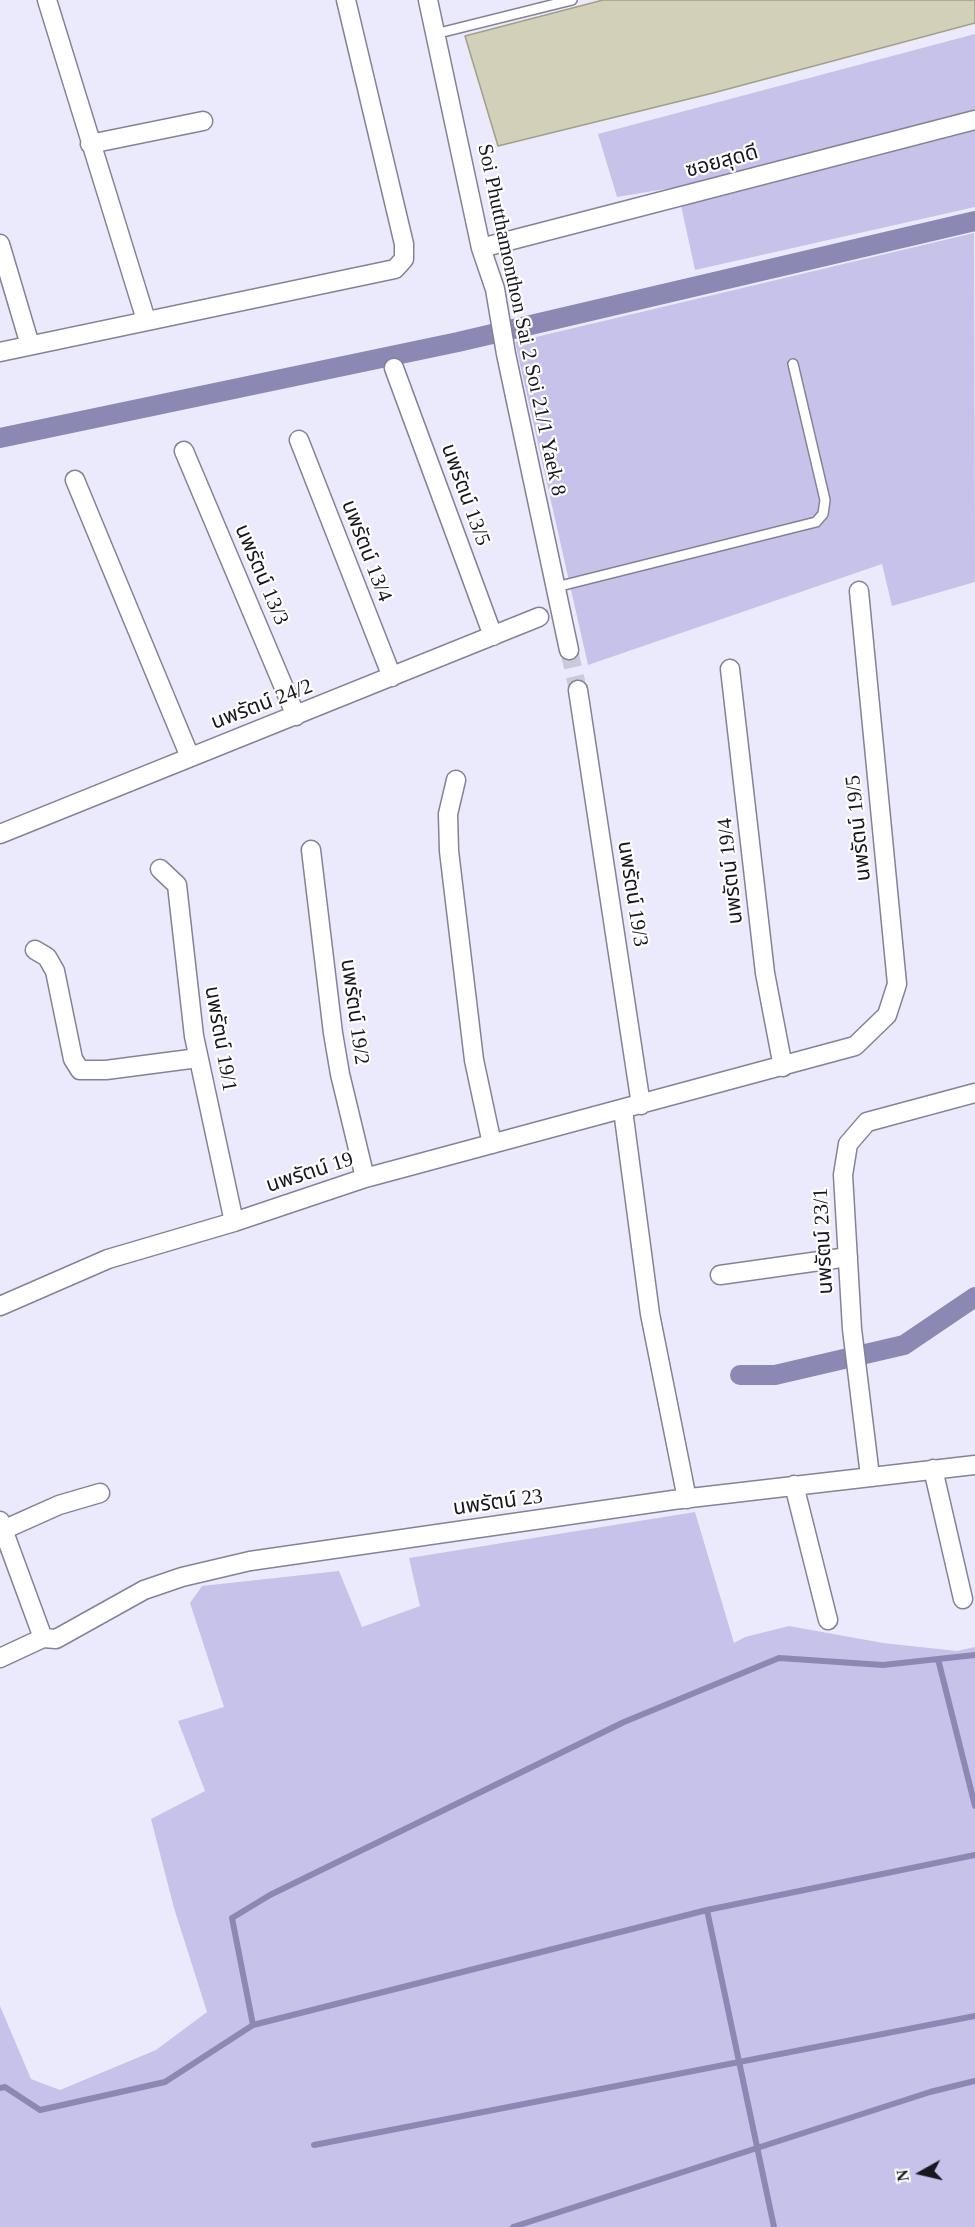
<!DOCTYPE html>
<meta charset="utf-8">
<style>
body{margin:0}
#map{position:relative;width:975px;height:2227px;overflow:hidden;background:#ebeafd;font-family:"Times New Roman",serif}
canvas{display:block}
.north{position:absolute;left:891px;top:2143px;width:60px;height:60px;-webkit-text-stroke:4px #fff;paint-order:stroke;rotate:262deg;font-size:16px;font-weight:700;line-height:24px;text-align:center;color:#181720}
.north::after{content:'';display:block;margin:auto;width:21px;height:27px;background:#181720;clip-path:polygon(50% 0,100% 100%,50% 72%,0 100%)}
</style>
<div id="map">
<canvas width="975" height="2227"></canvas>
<div class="north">N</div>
</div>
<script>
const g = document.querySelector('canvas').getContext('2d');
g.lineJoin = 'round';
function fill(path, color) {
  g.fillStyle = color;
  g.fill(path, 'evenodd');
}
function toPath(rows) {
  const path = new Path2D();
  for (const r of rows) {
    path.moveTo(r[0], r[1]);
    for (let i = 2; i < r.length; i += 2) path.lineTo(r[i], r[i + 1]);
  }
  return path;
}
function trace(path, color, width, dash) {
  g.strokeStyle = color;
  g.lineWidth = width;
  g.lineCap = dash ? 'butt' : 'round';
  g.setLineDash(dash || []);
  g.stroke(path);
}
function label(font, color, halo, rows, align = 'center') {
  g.font = font + ' "Times New Roman","Noto Sans Thai",serif';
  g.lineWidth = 4.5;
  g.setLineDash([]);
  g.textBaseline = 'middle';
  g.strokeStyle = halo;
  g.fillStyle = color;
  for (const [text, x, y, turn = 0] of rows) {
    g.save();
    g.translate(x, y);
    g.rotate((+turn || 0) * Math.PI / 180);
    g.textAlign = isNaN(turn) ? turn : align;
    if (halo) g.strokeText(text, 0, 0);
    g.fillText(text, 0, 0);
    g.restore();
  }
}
fill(toPath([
 [975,34,975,207,695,270,677,187,617,197,598,134],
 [974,233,975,582,892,606,882,564,588,665,515,342],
 [695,1512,734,1643,745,1637,789,1626,883,1643,957,1651,975,1647,975,2227,0,2227,0,2006,31,2079,60,2090,156,2050,207,2012,174,1908,151,1819,205,1791,178,1721,224,1707,190,1603,202,1586,339,1571,362,1627,420,1606,409,1558]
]), '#c6c2ea');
trace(toPath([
 [938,1659,975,1806],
 [253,2025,707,1910],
 [0,2088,5,2087,40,2110,165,2082,253,2025,232,1918,270,1895,624,1722,779,1658,883,1665,975,1655],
 [314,2145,975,2016],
 [513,2227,930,2092,975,2081],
 [774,2227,707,1910,975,1855]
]), '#8c88b4', 6);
trace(toPath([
 [0,438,458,342,975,221],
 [740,1375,775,1375,904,1345,975,1297]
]), '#8c88b4', 20);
const building = toPath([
 [603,0,975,0,975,23,713,93,498,146,465,36,603,0]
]);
fill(building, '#d3d0b9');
trace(building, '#a29f89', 1.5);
trace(toPath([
 [569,650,578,690]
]), '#cbcadc', 18, [18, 9]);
const service = toPath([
 [435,34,572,0],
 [556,587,816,522,823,514,825,500,793,364]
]);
const minor = toPath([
 [47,0,146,320],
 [428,0,481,248,495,289,506,354,569,650],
 [90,144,203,121],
 [0,244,30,345],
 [481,248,975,120],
 [0,352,395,269,404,259,404,244,346,0],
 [394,368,493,636],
 [299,440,392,677],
 [184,451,296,716],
 [75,480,190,757],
 [730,669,765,973,783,1067],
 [578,690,641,1105],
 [456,780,448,814,449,851,474,1060,492,1144],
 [0,834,539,617],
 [311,850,333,1033,340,1074,365,1178],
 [160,869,177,885,194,1036,234,1222],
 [35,950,47,957,55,971,73,1059,80,1070,106,1070,198,1058],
 [623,1110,650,1314,687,1499],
 [720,1275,848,1257],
 [0,1306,108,1259,234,1222,365,1178,855,1046,887,1015,897,984,859,591],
 [933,1469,963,1599],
 [870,1476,852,1329,843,1175,848,1144,867,1122,975,1093],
 [794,1485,828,1620],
 [0,1521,43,1638],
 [3,1530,59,1505,100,1493],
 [0,1658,43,1638,56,1639,144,1590,182,1577,250,1561,673,1500,975,1465]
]);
trace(service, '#838297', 12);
trace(minor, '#838297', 21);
trace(service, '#fff', 9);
trace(minor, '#fff', 18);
label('21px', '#181720', '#fff', [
 ["ซอยสุดดี",722,162,-15],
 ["Soi Phutthamonthon Sai 2 Soi 21/1 Yaek 8",521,320,78],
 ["นพรัตน์ 13/5",465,495,70],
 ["นพรัตน์ 13/4",366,551,69],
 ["นพรัตน์ 13/3",261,575,67],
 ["นพรัตน์ 24/2",262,705,-21],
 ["นพรัตน์ 19/5",859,828,-96],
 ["นพรัตน์ 19/4",731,871,-96],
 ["นพรัตน์ 19/3",632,894,81],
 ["นพรัตน์ 19/2",354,1012,82],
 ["นพรัตน์ 19/1",220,1039,80],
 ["นพรัตน์ 19",310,1173,-18],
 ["นพรัตน์ 23/1",824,1241,-93],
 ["นพรัตน์ 23",498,1503,-8]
]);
</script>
